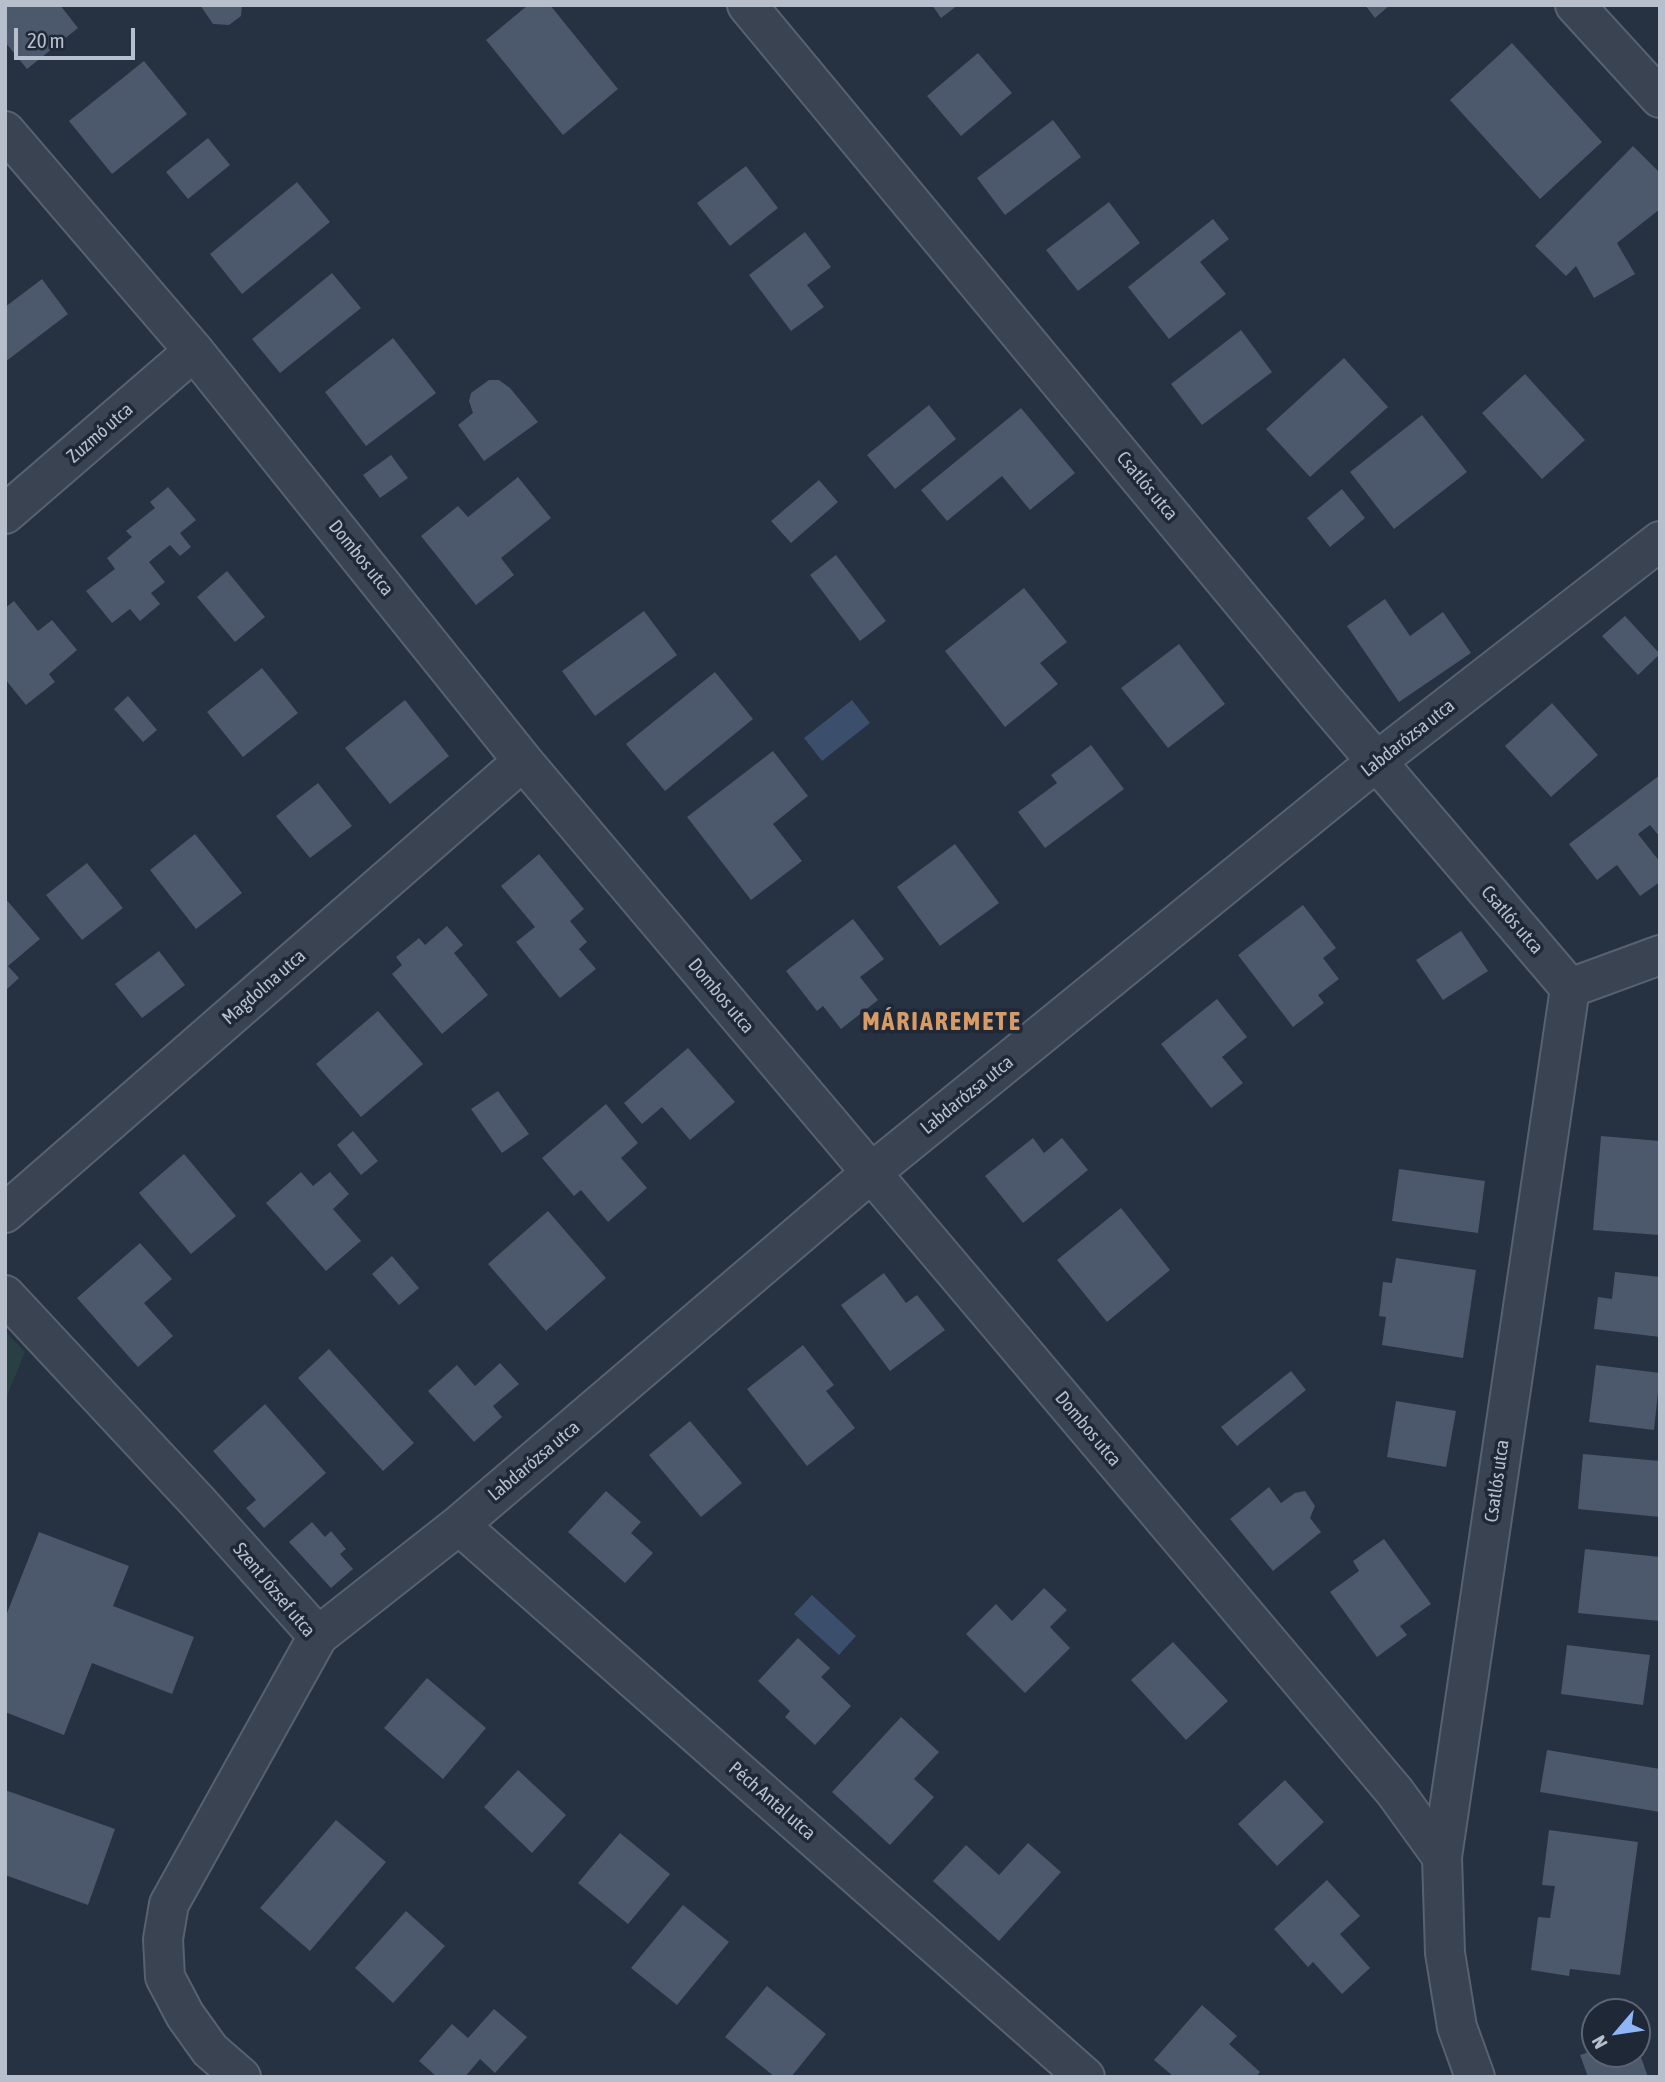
<!DOCTYPE html>
<meta charset="utf-8">
<style>
body{margin:0}
#map{position:relative;width:1665px;height:2082px;overflow:hidden;background:#263142;font-family:"Asap Condensed",sans-serif}
canvas{display:block}
.frame{position:absolute;inset:0;border:7px solid #b7bfcc;pointer-events:none}
.north{position:absolute;left:1581px;top:1998px;width:70px;height:70px;box-sizing:border-box;background:#1f2837;border:2px solid #5c6473;border-radius:50%;rotate:241deg;font-size:19px;font-weight:700;line-height:28px;text-align:center;color:#b7bfcc}
.north::after{content:'';display:block;margin:auto;width:24px;height:32px;background:#8fb5f9;clip-path:polygon(50% 0,100% 100%,50% 72%,0 100%)}
.scale{position:absolute;left:14px;top:28px;width:121px;height:32px;box-sizing:border-box;border:4px solid #b7bfcc;border-top:0;padding-left:9px;font-size:21px;line-height:24px;white-space:nowrap;color:#b7bfcc;-webkit-text-stroke:5px #1f2837;paint-order:stroke}
</style>
<div id="map">
<canvas width="1665" height="2082"></canvas>
<div class="frame"></div>
<div class="north">N</div>
<div class="scale">20 m</div>
</div>
<script>
const g = document.querySelector('canvas').getContext('2d');
g.lineJoin = 'round';
function fill(path, color) {
  g.fillStyle = color;
  g.fill(path, 'evenodd');
}
function toPath(rows) {
  const path = new Path2D();
  for (const r of rows) {
    path.moveTo(r[0], r[1]);
    for (let i = 2; i < r.length; i += 2) path.lineTo(r[i], r[i + 1]);
  }
  return path;
}
function trace(path, color, width, dash) {
  g.strokeStyle = color;
  g.lineWidth = width;
  g.lineCap = dash ? 'butt' : 'round';
  g.setLineDash(dash || []);
  g.stroke(path);
}
function label(font, color, halo, rows, align = 'center') {
  g.font = font + ' "Asap Condensed",sans-serif';
  g.lineWidth = 7;
  g.setLineDash([]);
  g.textBaseline = 'middle';
  g.strokeStyle = halo;
  g.fillStyle = color;
  for (const [text, x, y, turn = 0] of rows) {
    g.save();
    g.translate(x, y);
    g.rotate((+turn || 0) * Math.PI / 180);
    g.textAlign = isNaN(turn) ? turn : align;
    if (halo) g.strokeText(text, 0, 0);
    g.fillText(text, 0, 0);
    g.restore();
  }
}
fill(toPath([
 [5,1331,25,1352,5,1401]
]), '#283f43');
fill(toPath([
 [852,700,870,723,822,761,804,738],
 [812,1595,856,1636,839,1655,794,1614]
]), '#3b4e6b');
fill(toPath([
 [60,5,78,28,27,69,5,42,5,6],
 [200,5,242,5,241,16,229,25,213,24],
 [528,5,550,5,618,89,563,135,486,40],
 [932,5,958,5,941,18],
 [1365,5,1390,5,1375,18],
 [1512,43,1602,142,1540,199,1450,100],
 [978,53,1012,93,961,136,927,96],
 [144,61,187,114,112,174,69,121],
 [1053,120,1081,157,1005,215,977,178],
 [208,138,230,165,188,199,166,172],
 [1633,146,1660,173,1660,209,1617,243,1635,274,1594,298,1576,266,1566,276,1535,246],
 [746,166,778,208,730,246,697,203],
 [297,182,330,222,242,294,210,254],
 [1109,202,1140,243,1078,291,1046,250],
 [1213,219,1229,239,1200,262,1226,294,1169,339,1128,287],
 [805,232,831,267,807,285,824,307,791,331,749,275],
 [332,273,361,308,280,373,252,339],
 [42,279,68,314,5,362,5,307],
 [1241,330,1272,372,1202,425,1171,384],
 [393,338,436,393,366,446,325,392],
 [1344,358,1388,407,1310,477,1266,429],
 [1525,374,1585,440,1542,479,1482,413],
 [489,380,499,380,510,388,538,422,484,461,458,425,473,413,469,401,471,393],
 [929,405,956,439,895,489,867,455],
 [1021,408,1075,473,1030,510,1002,476,947,521,921,490],
 [1422,415,1467,472,1394,529,1350,472],
 [391,455,408,478,380,498,363,475],
 [518,477,551,518,501,558,514,575,476,605,421,536,458,506,468,517],
 [819,480,838,502,791,543,771,521],
 [168,487,196,520,180,533,191,547,180,556,170,545,149,562,165,582,151,593,160,604,140,621,130,609,112,623,86,591,115,569,107,558,132,537,126,531,155,508,150,502],
 [1342,489,1365,518,1330,547,1307,518],
 [836,555,886,621,860,641,810,575],
 [227,571,265,617,235,642,197,597],
 [1024,588,1067,642,1040,663,1058,684,1005,727,945,651],
 [1385,599,1410,636,1443,612,1471,653,1399,702,1347,626],
 [14,601,38,631,52,620,77,650,49,674,55,682,26,705,5,679,5,608],
 [644,611,677,655,595,716,562,671],
 [1625,616,1660,654,1638,675,1602,636],
 [1179,644,1225,704,1168,748,1121,688],
 [262,668,298,713,243,757,207,712],
 [715,672,753,719,665,791,626,744],
 [128,696,157,730,143,742,114,709],
 [405,700,449,756,390,804,345,748],
 [1552,703,1598,755,1551,797,1505,746],
 [1091,745,1124,789,1045,848,1018,812,1057,783,1051,775],
 [773,751,808,796,773,824,802,861,751,900,687,817],
 [1660,775,1660,837,1650,825,1638,834,1660,862,1660,882,1640,896,1617,865,1597,880,1569,844],
 [318,783,352,826,310,858,276,816],
 [195,834,242,893,196,929,150,870],
 [955,844,999,903,940,946,897,887],
 [539,854,584,909,570,921,587,942,579,949,596,969,560,998,516,942,535,927,501,886],
 [87,863,123,908,82,940,46,895],
 [5,898,40,939,8,966,19,978,5,991],
 [1303,905,1336,948,1323,958,1339,979,1318,995,1324,1003,1293,1027,1238,955],
 [853,919,884,959,860,977,878,1000,841,1029,823,1006,817,1011,786,971],
 [447,926,463,945,454,953,488,995,442,1034,392,974,402,965,396,957,419,938,425,945],
 [1461,931,1488,971,1443,1000,1416,960],
 [159,951,185,985,142,1018,115,984],
 [1217,999,1247,1037,1222,1057,1243,1083,1211,1108,1161,1044],
 [378,1011,423,1064,361,1117,316,1064],
 [688,1048,735,1102,690,1140,662,1107,642,1124,624,1103],
 [498,1091,529,1134,502,1153,471,1109],
 [606,1104,638,1143,621,1158,647,1188,608,1222,581,1190,574,1196,542,1158],
 [353,1131,378,1161,361,1175,337,1145],
 [1601,1136,1660,1141,1659,1235,1593,1230],
 [1033,1138,1044,1153,1062,1138,1088,1170,1023,1223,985,1176],
 [184,1154,236,1216,191,1254,139,1193],
 [1399,1169,1485,1181,1478,1233,1392,1221],
 [301,1172,313,1186,330,1172,349,1194,333,1209,361,1241,326,1271,266,1203],
 [1121,1208,1170,1270,1107,1322,1057,1260],
 [548,1211,606,1278,546,1331,488,1264],
 [140,1243,172,1279,144,1303,173,1336,138,1367,77,1298],
 [392,1256,419,1288,399,1305,372,1274],
 [1396,1258,1476,1270,1463,1358,1382,1345,1386,1317,1379,1316,1383,1282,1392,1283],
 [1615,1272,1660,1277,1660,1337,1594,1329,1598,1297,1612,1299],
 [884,1273,906,1303,917,1295,945,1330,890,1371,841,1305],
 [803,1345,834,1385,826,1391,855,1428,807,1466,747,1389],
 [329,1349,414,1443,383,1471,298,1378],
 [500,1363,519,1384,493,1406,502,1417,474,1442,428,1391,457,1365,475,1386],
 [1596,1365,1660,1373,1654,1430,1589,1422],
 [1291,1371,1306,1390,1237,1446,1221,1427],
 [1396,1401,1456,1411,1446,1467,1387,1457],
 [265,1404,326,1473,264,1528,246,1508,256,1500,213,1451],
 [690,1421,742,1483,701,1517,649,1455],
 [1583,1454,1660,1461,1660,1517,1578,1509],
 [1269,1487,1281,1503,1295,1493,1305,1491,1315,1506,1310,1518,1321,1532,1273,1571,1230,1519],
 [606,1491,641,1522,631,1533,653,1553,625,1583,568,1532],
 [312,1522,325,1537,331,1531,346,1549,340,1554,353,1569,331,1588,289,1542],
 [39,1532,129,1566,113,1606,194,1637,172,1694,92,1663,64,1735,5,1712,5,1618],
 [1384,1539,1431,1604,1400,1626,1407,1635,1377,1657,1330,1592,1359,1571,1353,1561],
 [1585,1549,1660,1557,1660,1621,1578,1613],
 [1044,1588,1067,1610,1050,1627,1070,1648,1025,1693,966,1634,996,1604,1012,1621],
 [798,1638,830,1668,821,1677,851,1706,815,1745,785,1717,790,1711,758,1681],
 [1173,1642,1228,1701,1186,1740,1131,1680],
 [1567,1645,1650,1655,1643,1705,1561,1694],
 [427,1678,486,1728,443,1779,384,1728],
 [901,1717,939,1752,914,1779,934,1797,890,1845,832,1792],
 [1547,1750,1660,1769,1660,1812,1540,1792],
 [518,1770,566,1815,532,1853,484,1807],
 [1285,1780,1324,1822,1277,1866,1238,1824],
 [5,1790,115,1829,88,1905,5,1875],
 [336,1820,386,1862,310,1951,260,1908],
 [1549,1830,1638,1842,1620,1975,1570,1969,1569,1976,1531,1970,1538,1917,1550,1918,1555,1886,1542,1885],
 [620,1833,670,1874,628,1924,578,1883],
 [1028,1843,1061,1872,999,1941,933,1881,966,1845,999,1875],
 [1327,1880,1360,1916,1340,1934,1370,1968,1342,1994,1313,1962,1308,1967,1274,1929],
 [683,1905,729,1942,677,2005,631,1968],
 [406,1911,445,1946,393,2003,355,1968],
 [767,1986,826,2034,791,2077,775,2077,725,2037],
 [1202,2005,1237,2036,1229,2044,1260,2072,1256,2077,1174,2077,1154,2060],
 [494,2009,527,2037,495,2073,480,2059,465,2077,437,2077,419,2061,452,2024,468,2038],
 [1637,2046,1648,2077,1588,2077,1580,2055,1595,2050,1595,2054,1637,2054]
]), '#4c586b');
const minor = toPath([
 [747,5,1324,700,1570,988,1442,1857,1445,1953,1457,2027,1475,2077],
 [1575,5,1660,98],
 [5,131,194,351,523,761,1395,1792,1442,1857],
 [5,514,194,351],
 [1570,988,1660,955],
 [5,1213,523,761],
 [5,1295,198,1502,318,1636],
 [459,1525,1085,2077],
 [241,2077,210,2050,185,2015,165,1977,163,1939,169,1904,318,1636,459,1525,871,1173,1376,762,1660,541]
]);
trace(minor, '#58616f', 42);
trace(minor, '#3a4352', 38);
label('19px', '#b7bfcc', '#1f2837', [
 ["Zuzmó utca",100,433,-41],
 ["Csatlós utca",1147,486,50],
 ["Dombos utca",361,558,51],
 ["Labdarózsa utca",1408,738,-38],
 ["Csatlós utca",1512,920,49],
 ["Magdolna utca",264,987,-41],
 ["Dombos utca",721,996,50],
 ["Labdarózsa utca",967,1095,-39],
 ["Dombos utca",1088,1429,50],
 ["Labdarózsa utca",534,1461,-40],
 ["Csatlós utca",1497,1481,-82],
 ["Szent József utca",274,1590,50],
 ["Péch Antal utca",772,1801,41]
]);
g.letterSpacing = '2px';
label('bold 26px', '#d79b67', '#1f2837', [
 ["MÁRIAREMETE",942,1022]
]);
g.letterSpacing = '0px';
</script>
